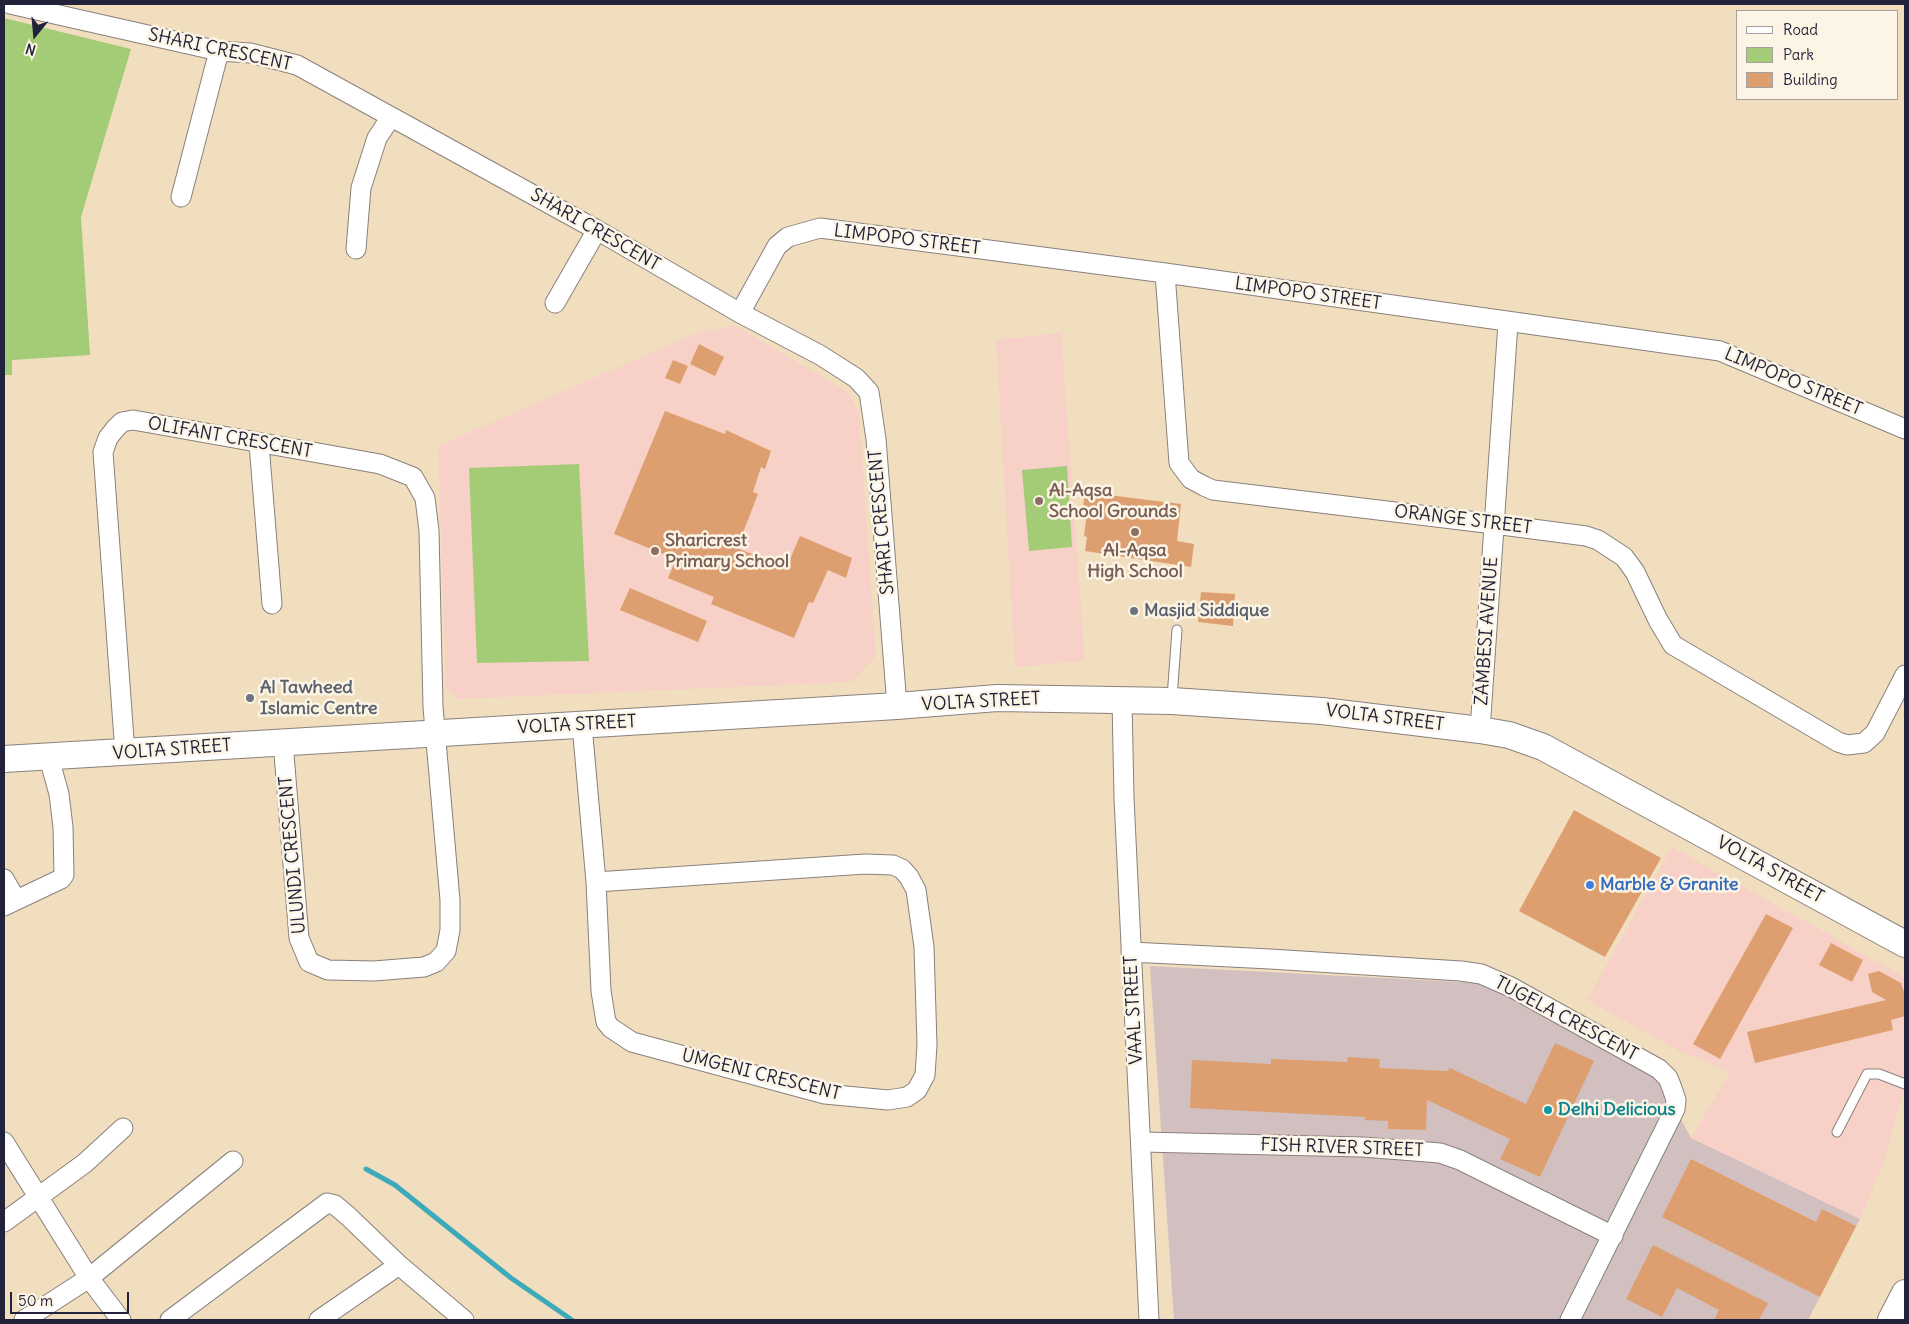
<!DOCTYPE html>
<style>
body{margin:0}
#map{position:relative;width:1909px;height:1324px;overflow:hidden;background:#f1debe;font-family:Delius,sans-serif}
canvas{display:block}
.frame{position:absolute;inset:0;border:5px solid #22223b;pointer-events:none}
.legend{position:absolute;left:1736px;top:10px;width:162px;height:90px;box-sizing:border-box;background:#fcf5e5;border:1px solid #a5a1a1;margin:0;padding:6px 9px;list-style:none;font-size:15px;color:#22223b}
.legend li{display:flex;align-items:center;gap:10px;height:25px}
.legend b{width:25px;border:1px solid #a5a1a1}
.north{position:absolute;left:10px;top:10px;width:50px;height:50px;-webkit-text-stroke:4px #fcf5e5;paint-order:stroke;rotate:197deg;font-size:14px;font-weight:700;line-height:20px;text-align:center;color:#22223b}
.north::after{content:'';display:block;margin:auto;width:18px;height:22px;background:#22223b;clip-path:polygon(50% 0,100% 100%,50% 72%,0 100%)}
.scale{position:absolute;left:10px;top:1292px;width:119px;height:22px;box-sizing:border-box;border:2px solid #22223b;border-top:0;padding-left:6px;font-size:15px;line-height:18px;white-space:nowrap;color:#22223b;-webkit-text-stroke:4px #fcf5e5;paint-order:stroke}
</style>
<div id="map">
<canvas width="1909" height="1324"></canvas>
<div class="frame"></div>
<ul class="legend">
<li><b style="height:6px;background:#fff"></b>Road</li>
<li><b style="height:14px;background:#a4cc77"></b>Park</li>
<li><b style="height:14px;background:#de9f70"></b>Building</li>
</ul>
<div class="north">N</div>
<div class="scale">50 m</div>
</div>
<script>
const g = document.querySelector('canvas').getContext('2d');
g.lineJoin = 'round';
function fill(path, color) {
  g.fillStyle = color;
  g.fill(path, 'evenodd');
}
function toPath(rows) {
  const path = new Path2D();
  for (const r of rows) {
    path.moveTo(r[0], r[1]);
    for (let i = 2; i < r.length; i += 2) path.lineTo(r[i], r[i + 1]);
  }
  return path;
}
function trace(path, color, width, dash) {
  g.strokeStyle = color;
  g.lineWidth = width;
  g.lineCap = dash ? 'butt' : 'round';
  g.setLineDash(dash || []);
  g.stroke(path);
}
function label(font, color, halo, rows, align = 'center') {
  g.font = font + ' Delius,sans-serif';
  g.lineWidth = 5;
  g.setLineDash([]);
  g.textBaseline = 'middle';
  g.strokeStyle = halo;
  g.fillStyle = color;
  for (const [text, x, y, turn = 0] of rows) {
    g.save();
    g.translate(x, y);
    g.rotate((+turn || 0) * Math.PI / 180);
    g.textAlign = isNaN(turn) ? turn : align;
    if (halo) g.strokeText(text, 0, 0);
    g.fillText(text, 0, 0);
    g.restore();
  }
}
fill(toPath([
 [734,325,848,392,859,413,876,656,852,682,458,699,446,688,438,446,694,334],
 [1061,333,1085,661,1015,667,996,340],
 [1672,847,1905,977,1905,1085,1883,1165,1860,1219,1691,1138,1730,1072,1681,1052,1587,1000]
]), '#f7d1c7');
fill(toPath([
 [1150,966,1482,983,1548,1015,1659,1078,1691,1138,1860,1219,1808,1320,1174,1320]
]), '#d2bfc0');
fill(toPath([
 [4,18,131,49,81,217,90,355,12,360,12,375,4,375],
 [579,464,589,661,477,663,469,468],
 [1067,466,1072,547,1029,551,1022,470]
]), '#a4cc77');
trace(toPath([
 [366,1169,395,1185,511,1278,572,1320]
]), '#3caaba', 5);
fill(toPath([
 [699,344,724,357,715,376,690,364],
 [673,360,688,366,680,384,665,378],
 [665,411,725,434,726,430,771,451,765,469,761,467,753,492,758,494,737,548,786,568,800,536,852,558,846,578,828,570,813,603,809,602,794,638,711,604,714,597,668,578,676,559,614,534],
 [1092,493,1181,504,1177,541,1194,544,1191,567,1085,551,1087,537,1084,536,1086,520,1082,519,1084,498],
 [630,588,707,621,698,642,620,610],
 [1201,592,1235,594,1233,626,1198,622],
 [1574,810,1661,858,1605,957,1519,911],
 [1766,914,1793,928,1720,1059,1693,1044],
 [1831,943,1863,960,1852,982,1819,965],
 [1879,971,1901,983,1905,995,1905,1016,1891,1020,1893,1030,1755,1063,1747,1032,1886,1000,1872,992,1868,974],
 [1555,1043,1594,1061,1540,1177,1500,1159,1510,1139,1427,1100,1426,1130,1388,1129,1388,1121,1365,1120,1365,1117,1190,1108,1192,1060,1271,1064,1271,1059,1347,1062,1348,1057,1380,1059,1379,1068,1448,1071,1450,1068,1526,1104],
 [1691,1159,1816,1222,1822,1209,1856,1226,1820,1297,1662,1217],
 [1653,1245,1768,1303,1759,1320,1714,1320,1719,1310,1677,1288,1662,1317,1626,1299]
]), '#de9f70');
const lane = toPath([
 [1172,698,1177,630],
 [1837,1132,1867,1074,1879,1074,1905,1084]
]);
const street = toPath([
 [10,4,219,51,250,53,297,65,597,230,740,313,820,355,856,378,869,392,876,439,897,706],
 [181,197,219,51],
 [356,249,361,188,377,138,391,117],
 [1165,273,1179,463,1191,479,1204,486,1213,490,1494,524,1586,536,1598,540,1624,557,1635,572,1658,620,1673,645,1838,742,1847,745,1864,743,1875,733,1905,675],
 [555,303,597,230],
 [740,313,777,246,788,237,820,228,1165,273,1720,351,1905,429],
 [259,444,272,604],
 [1122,700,1124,798,1149,1320],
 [582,725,596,882,601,991,606,1022,611,1028,632,1042,825,1094,888,1100,907,1097,917,1090,925,1075,927,1045,924,947,916,890,909,877,902,869,893,865,865,864,596,882],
 [1480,730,1508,323],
 [125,753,103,452,108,438,115,429,122,422,133,420,380,464,413,477,425,498,429,531,433,707,450,900,450,930,446,951,436,962,424,967,374,971,328,970,309,962,299,938,283,742],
 [4,879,16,900],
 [4,906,61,879,64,875,63,827,59,794,49,758],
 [1131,952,1270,959,1461,971,1481,974,1511,987,1659,1069,1668,1078,1672,1088,1676,1100,1675,1109,1570,1320],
 [4,1142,89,1278,121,1320],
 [1141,1142,1363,1147,1440,1153,1460,1160,1613,1236],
 [4,1222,85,1163,123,1128],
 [24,1320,89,1278,233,1161],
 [170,1320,327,1203,335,1205,348,1216,399,1265,464,1320],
 [319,1320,399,1265]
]);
const secondary = toPath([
 [4,759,897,706,997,698,1172,701,1322,711,1480,730,1509,735,1543,747,1905,944],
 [1891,1320,1905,1293]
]);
trace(lane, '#8a807c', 11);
trace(street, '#8a807c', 21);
trace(secondary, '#8a807c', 28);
trace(lane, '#fff', 9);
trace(street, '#fff', 19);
trace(secondary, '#fff', 26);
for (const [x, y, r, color] of [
 [1039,501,5,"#8d6e63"],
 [1135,532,5,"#8d6e63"],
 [655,551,5,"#8d6e63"],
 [1134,611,5,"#6b7280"],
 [250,698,5,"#6b7280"],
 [1590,885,5,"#3f7fe0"],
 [1548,1110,5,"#0f9aa8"]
]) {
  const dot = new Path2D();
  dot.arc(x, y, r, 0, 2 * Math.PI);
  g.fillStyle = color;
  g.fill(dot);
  trace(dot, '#fcf5e5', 2);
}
label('18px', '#22223b', '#fcf5e5', [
 ["SHARI CRESCENT",220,50,12],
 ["SHARI CRESCENT",595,230,30],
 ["LIMPOPO STREET",907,240,7],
 ["LIMPOPO STREET",1308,294,8],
 ["LIMPOPO STREET",1793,382,23],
 ["OLIFANT CRESCENT",230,438,10],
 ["ORANGE STREET",1463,520,7],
 ["SHARI CRESCENT",882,522,-95],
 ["ZAMBESI AVENUE",1487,631,-86],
 ["VOLTA STREET",981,702,-3],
 ["VOLTA STREET",1385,718,7],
 ["VOLTA STREET",577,725,-3],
 ["VOLTA STREET",172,750,-4],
 ["ULUNDI CRESCENT",293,855,-95],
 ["VOLTA STREET",1770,870,29],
 ["VAAL STREET",1134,1010,-93],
 ["TUGELA CRESCENT",1566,1019,28],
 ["UMGENI CRESCENT",761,1075,14],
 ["FISH RIVER STREET",1342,1148,2]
]);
label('bold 18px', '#785e54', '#fcf5e5', [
 ["Al-Aqsa",1049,491],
 ["School Grounds",1049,512],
 ["Sharicrest",665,541],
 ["Primary School",665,562],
 ["Al-Aqsa",1135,551,"center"],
 ["High School",1135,572,"center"]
], 'left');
label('bold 18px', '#5b616d', '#fcf5e5', [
 ["Masjid Siddique",1144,611],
 ["Al Tawheed",260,688],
 ["Islamic Centre",260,709]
], 'left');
label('bold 18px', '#366cbe', '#fcf5e5', [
 ["Marble & Granite",1600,885]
], 'left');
label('bold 18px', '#0d838f', '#fcf5e5', [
 ["Delhi Delicious",1558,1110]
], 'left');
</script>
